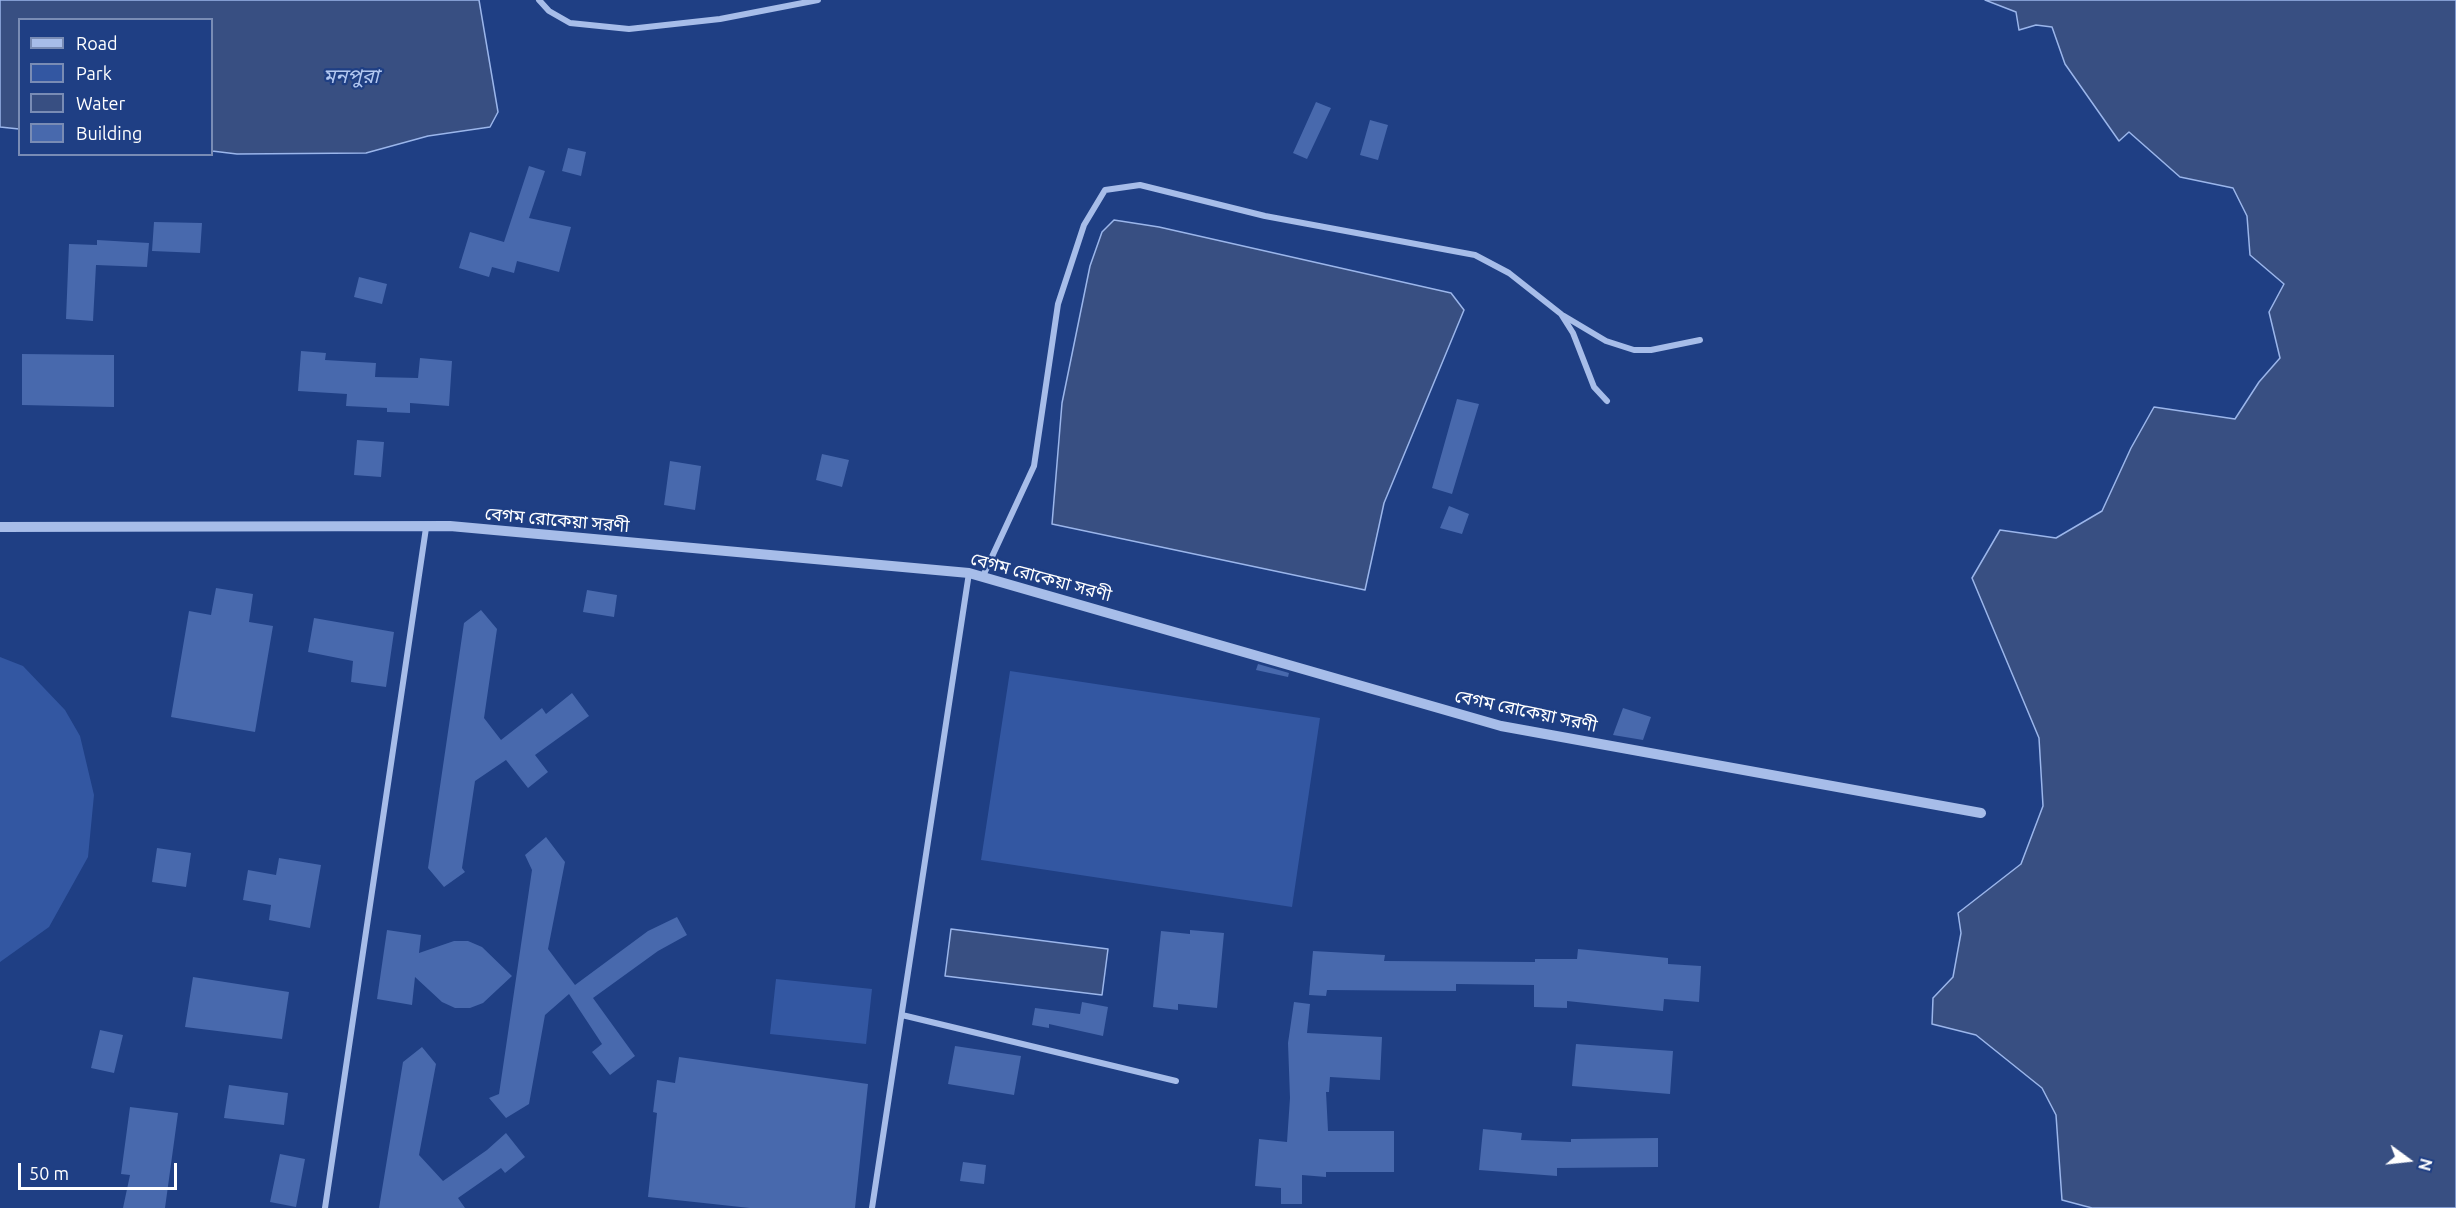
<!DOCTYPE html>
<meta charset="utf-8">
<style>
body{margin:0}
#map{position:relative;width:2456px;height:1208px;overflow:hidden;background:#1f3f84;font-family:Ubuntu,sans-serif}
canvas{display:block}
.legend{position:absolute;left:18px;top:18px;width:195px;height:138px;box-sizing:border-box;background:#1f3f84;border:2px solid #798cb5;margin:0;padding:8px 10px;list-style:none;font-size:18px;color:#fff}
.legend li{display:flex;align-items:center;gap:12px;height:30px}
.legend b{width:30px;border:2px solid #798cb5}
.north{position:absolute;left:2378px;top:1130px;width:60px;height:60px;-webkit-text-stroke:4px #1f3f84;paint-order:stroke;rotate:105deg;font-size:16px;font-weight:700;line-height:24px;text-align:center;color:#fff}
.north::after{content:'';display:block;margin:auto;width:21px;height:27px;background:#fff;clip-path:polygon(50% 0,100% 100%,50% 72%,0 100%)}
.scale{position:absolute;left:18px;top:1163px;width:159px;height:27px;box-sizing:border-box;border:3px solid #fff;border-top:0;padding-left:8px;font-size:18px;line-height:21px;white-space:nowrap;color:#fff;-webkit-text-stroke:4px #1f3f84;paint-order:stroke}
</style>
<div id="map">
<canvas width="2456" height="1208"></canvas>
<ul class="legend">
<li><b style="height:8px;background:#a7bde9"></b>Road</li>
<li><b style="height:16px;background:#3357a2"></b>Park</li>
<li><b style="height:16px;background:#384f82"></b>Water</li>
<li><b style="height:16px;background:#4869ad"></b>Building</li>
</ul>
<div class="north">N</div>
<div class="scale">50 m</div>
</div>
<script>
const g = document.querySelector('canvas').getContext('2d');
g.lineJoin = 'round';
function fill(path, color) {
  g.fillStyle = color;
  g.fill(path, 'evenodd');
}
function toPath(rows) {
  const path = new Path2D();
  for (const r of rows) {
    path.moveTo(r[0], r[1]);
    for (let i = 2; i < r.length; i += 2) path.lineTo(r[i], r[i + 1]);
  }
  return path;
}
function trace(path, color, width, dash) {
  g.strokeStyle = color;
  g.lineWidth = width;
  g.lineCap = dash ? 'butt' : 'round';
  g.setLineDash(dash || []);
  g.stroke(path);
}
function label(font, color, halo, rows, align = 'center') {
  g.font = font + ' Ubuntu,"Noto Sans Bengali",sans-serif';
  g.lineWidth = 4.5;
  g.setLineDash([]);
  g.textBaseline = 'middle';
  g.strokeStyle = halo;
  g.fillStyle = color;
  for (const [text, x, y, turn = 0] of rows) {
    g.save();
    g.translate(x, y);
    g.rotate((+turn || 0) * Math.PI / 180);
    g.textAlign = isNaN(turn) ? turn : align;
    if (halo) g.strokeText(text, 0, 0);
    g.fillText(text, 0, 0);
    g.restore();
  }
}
fill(toPath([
 [0,657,23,666,65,710,80,736,94,795,88,857,49,927,0,962],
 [1010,671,1320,718,1292,907,981,860],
 [776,979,872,989,866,1044,770,1034]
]), '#3357a2');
const water = toPath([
 [0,0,479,0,498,112,490,127,428,136,366,153,237,154,212,151,212,20,20,20,19,129,0,127,0,0],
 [1985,0,2456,0,2456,1208,2092,1208,2062,1200,2056,1115,2042,1088,1976,1035,1932,1024,1933,998,1953,977,1961,933,1958,913,2021,864,2043,806,2039,738,1972,578,2000,530,2056,538,2102,511,2131,448,2154,407,2235,419,2259,382,2280,358,2269,312,2284,284,2250,255,2247,216,2233,188,2180,177,2129,132,2119,141,2065,64,2052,27,2036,25,2019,30,2016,12,1985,0],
 [1114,220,1159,227,1451,293,1464,310,1384,503,1365,590,1052,524,1062,403,1090,266,1102,232,1114,220],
 [951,929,1108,949,1102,995,945,976,951,929]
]);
fill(water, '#384f82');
trace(water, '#9bb6eb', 1.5);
fill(toPath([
 [1316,102,1331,108,1307,159,1293,153],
 [1370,120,1388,125,1378,160,1360,155],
 [568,148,586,152,581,176,562,171],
 [529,166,545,171,529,218,571,227,559,272,517,261,514,273,492,267,489,277,459,268,470,232,504,242],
 [154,222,202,223,200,253,152,251],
 [97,240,149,243,147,267,96,265,93,321,66,319,69,244,97,245],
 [359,277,387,284,382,304,354,297],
 [301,351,326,353,325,360,376,363,375,377,418,378,420,358,452,361,449,406,410,403,410,413,387,412,387,408,346,406,347,394,298,391],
 [22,354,114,355,114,407,22,405],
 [1457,399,1479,404,1452,494,1432,488],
 [357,440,384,442,381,477,354,475],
 [822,454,849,460,842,487,816,480],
 [670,461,701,466,695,510,664,505],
 [1449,506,1469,514,1462,534,1440,528],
 [216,588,253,594,249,622,273,626,255,732,171,717,189,611,211,615],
 [587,590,617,595,614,617,583,612],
 [481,610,497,629,484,718,501,740,542,708,546,714,572,693,589,716,535,755,548,772,528,788,506,760,475,781,462,868,465,872,444,887,428,868,464,623],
 [314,618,394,632,386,687,351,682,353,661,308,652],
 [1258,664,1289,673,1288,677,1256,670],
 [1623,708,1651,717,1643,740,1613,735],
 [546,837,565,862,548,949,575,985,648,931,677,917,687,935,658,951,593,998,635,1056,610,1075,592,1052,602,1044,569,994,545,1015,529,1104,506,1118,489,1098,499,1094,532,870,525,855],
 [157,848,191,853,186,887,152,882],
 [279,858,321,865,310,928,269,920,271,905,243,900,248,870,276,875],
 [387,930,421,935,419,953,454,941,468,941,482,947,512,976,483,1003,470,1008,455,1008,442,1002,415,977,412,1005,377,999],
 [1190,930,1224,933,1217,1008,1178,1004,1178,1010,1153,1007,1161,931,1190,934],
 [1578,949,1668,958,1668,964,1701,966,1699,1002,1664,999,1663,1011,1567,1001,1567,1008,1534,1007,1534,985,1456,984,1456,991,1327,990,1326,996,1309,995,1313,951,1385,955,1384,961,1535,962,1535,959,1577,959],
 [193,977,289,992,282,1039,185,1027],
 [1082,1002,1108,1007,1103,1036,1049,1024,1049,1028,1032,1025,1035,1008,1080,1014],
 [1294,1002,1310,1004,1307,1033,1382,1037,1380,1080,1330,1077,1329,1092,1326,1092,1328,1131,1394,1131,1394,1172,1326,1172,1326,1177,1302,1175,1302,1204,1281,1204,1281,1188,1255,1186,1259,1139,1287,1142,1290,1098,1288,1043],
 [100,1030,123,1035,114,1073,91,1068],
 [1576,1044,1673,1051,1670,1094,1572,1086],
 [955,1046,1021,1056,1014,1095,948,1084],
 [422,1047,436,1064,419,1155,443,1181,487,1150,506,1133,525,1157,505,1173,501,1168,458,1198,465,1208,379,1208,403,1062],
 [679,1057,868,1084,855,1208,750,1208,648,1197,657,1113,653,1112,657,1080,675,1083],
 [229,1085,288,1093,284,1125,224,1118],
 [130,1107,178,1113,165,1208,123,1208,130,1175,121,1174],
 [1483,1129,1522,1133,1521,1140,1571,1142,1571,1139,1658,1138,1658,1167,1557,1168,1557,1176,1479,1170],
 [280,1154,305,1159,296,1207,270,1202],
 [963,1162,986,1165,984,1184,960,1181]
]), '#4869ad');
trace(toPath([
 [539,0,549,11,570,23,629,29,720,19,818,0],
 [1564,316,1606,341,1634,350,1651,350,1700,340],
 [983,576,1034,466,1058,304,1084,225,1105,190,1140,185,1265,216,1475,255,1509,273,1561,314,1573,333,1594,387,1607,401],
 [902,1015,1176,1081],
 [325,1208,426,528],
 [872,1208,969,573]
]), '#a7bde9', 6);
trace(toPath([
 [0,527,450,526,969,573,1501,726,1981,813]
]), '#a7bde9', 10);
label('18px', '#fff', '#1f3f84', [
 ["বেগম রোকেয়া সরণী",557,520,5],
 ["বেগম রোকেয়া সরণী",1041,577,15],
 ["বেগম রোকেয়া সরণী",1526,711,12]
]);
label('italic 20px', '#b3c8f1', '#1f3f84', [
 ["মনপুরা",351,76]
]);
</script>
